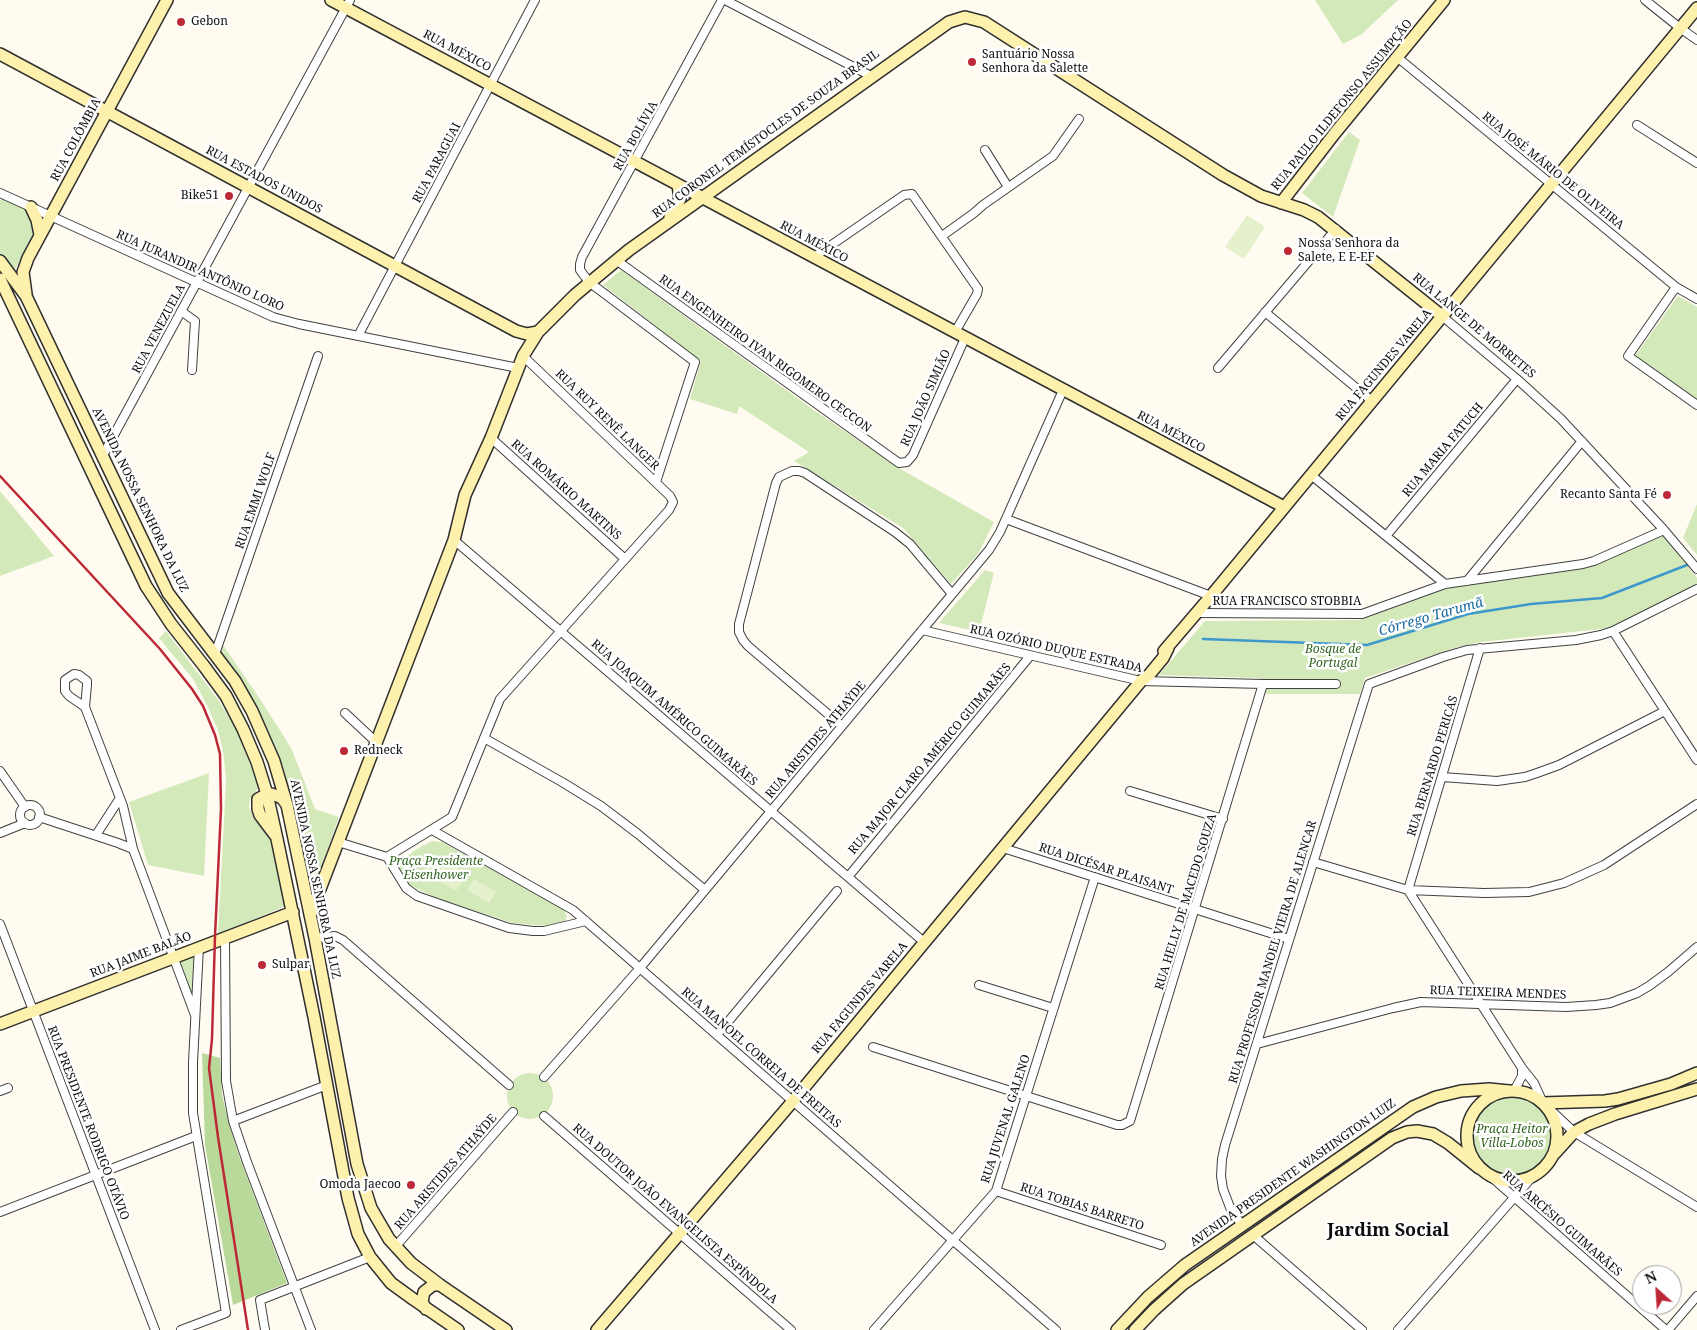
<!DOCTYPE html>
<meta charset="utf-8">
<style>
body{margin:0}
#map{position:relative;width:1697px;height:1330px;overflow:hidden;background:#fffbf0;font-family:"Noto Serif",serif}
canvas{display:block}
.north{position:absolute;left:1632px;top:1265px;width:50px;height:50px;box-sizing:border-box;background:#fff;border:1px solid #9f9f9f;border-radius:50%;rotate:334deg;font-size:14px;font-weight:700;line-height:20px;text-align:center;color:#0e0e0e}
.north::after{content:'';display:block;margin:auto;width:18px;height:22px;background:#bc2835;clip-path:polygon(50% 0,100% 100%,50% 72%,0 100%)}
</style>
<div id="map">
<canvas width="1697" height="1330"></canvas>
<div class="north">N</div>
</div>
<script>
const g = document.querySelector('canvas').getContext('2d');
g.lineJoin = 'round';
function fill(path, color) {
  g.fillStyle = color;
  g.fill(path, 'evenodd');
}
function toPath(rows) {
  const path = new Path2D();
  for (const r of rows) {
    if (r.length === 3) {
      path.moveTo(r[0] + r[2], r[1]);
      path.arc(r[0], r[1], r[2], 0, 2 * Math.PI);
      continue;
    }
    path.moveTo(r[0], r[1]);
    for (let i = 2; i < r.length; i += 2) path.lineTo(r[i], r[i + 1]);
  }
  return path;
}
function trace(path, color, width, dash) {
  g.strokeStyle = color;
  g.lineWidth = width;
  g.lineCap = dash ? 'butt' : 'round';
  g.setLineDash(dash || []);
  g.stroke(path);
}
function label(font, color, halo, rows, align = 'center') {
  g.font = font + ' "Noto Serif",serif';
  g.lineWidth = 5;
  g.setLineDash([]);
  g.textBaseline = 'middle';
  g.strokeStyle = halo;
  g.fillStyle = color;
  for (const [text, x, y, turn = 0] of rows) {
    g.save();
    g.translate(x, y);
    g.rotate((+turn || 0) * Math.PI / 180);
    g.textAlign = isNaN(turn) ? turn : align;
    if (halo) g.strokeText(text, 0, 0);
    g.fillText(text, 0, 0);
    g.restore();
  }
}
fill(toPath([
 [1315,0,1398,0,1362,34,1343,44],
 [1349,132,1360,140,1333,217,1302,193],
 [5,198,24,207,28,211,34,226,34,234,13,273,0,255,0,200],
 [621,270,811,408,897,467,994,522,978,554,951,584,903,528,794,461,809,452,739,406,737,414,690,399,701,361,603,285],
 [1678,296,1697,307,1697,399,1635,356],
 [0,491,54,556,0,576],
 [1697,504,1697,555,1683,538],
 [1663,535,1697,578,1697,585,1610,628,1481,642,1457,647,1365,678,1360,694,1265,694,1267,687,1264,680,1258,678,1159,675,1205,621,1360,620,1450,587,1590,567],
 [985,570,994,573,979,632,939,623],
 [166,631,219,701,236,729,259,787,250,799,249,808,254,819,272,839,288,905,218,934,225,802,226,778,223,751,218,730,208,707,193,679,159,638],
 [223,645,260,699,285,738,292,750,315,809,339,817,311,895,290,791,283,766,260,714,220,653],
 [209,773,204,876,148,865,129,802],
 [432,841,443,842,564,910,567,917,565,921,561,923,547,926,513,923,436,898,416,888,407,883,399,872,400,862,415,850],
 [196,954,193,1001,178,961],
 [530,1096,23],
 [1512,1136,40]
]), '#d4e9ba');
fill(toPath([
 [202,1053,220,1058,222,1095,228,1120,238,1153,287,1283,233,1305,205,1145]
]), '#b9d99a');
fill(toPath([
 [1247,215,1265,227,1244,259,1225,247],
 [434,855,467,874,456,891,424,871],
 [474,879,496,892,489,903,467,890]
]), '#e5f0cc');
trace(toPath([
 [1203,639,1367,645,1468,614,1531,604,1602,598,1687,565]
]), '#3e98cb', 2.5);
const street = toPath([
 [725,0,871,76],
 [1645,0,1680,28,1697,40],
 [1397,57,1676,287,1697,299],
 [1637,125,1697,163],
 [985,150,1008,187],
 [0,193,273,317,299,324,518,368],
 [942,236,974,213,983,205,1053,156,1079,119],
 [814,257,904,195,912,194,978,289,977,294,955,332],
 [616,260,899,463,907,462,913,455,965,338],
 [1676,287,1628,356,1697,405],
 [181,311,195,321,192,370],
 [1265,312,1372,401],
 [1442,316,1517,379,1561,419,1664,530,1697,569],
 [358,336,535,0],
 [1218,368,1336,229],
 [491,438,625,559],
 [102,457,350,0],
 [1311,475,1445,584],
 [656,482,695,362,589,282,580,270,580,264,582,257,722,0],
 [1006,519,1211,596],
 [1386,536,1517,379],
 [454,540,924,942],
 [1467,581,1582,441],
 [1197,613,1362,614,1445,584,1583,564,1594,561,1664,530],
 [922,630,1141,681,1263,684,1336,684],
 [1613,631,1697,760],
 [1480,648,1408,890,1522,1068,1534,1083,1543,1103,1574,1132,1697,1207],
 [215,654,318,356],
 [85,707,69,696,65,691,65,680,74,674,79,675,87,681,87,685,85,707,123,806,133,849,195,1015],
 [345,713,376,742],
 [842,726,748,646,743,640,739,632,739,624,776,483,779,477,792,471,799,471,805,473,895,532,910,544,952,594],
 [484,738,562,782,601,806,638,834,705,890],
 [0,771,25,807],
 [1442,777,1497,781,1525,777,1537,773,1559,765,1665,711],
 [1130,791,1223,819],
 [30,815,10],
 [39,817,118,843,133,849],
 [432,830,573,910,1056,1330],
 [0,833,25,823],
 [96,835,120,798],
 [338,842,387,857,406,888,417,896,509,928,533,931,544,931,586,921],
 [1003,848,1289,939],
 [387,857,452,817,500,699,669,510,673,502,670,496,523,356],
 [1313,862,1408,890,1484,893,1529,892,1564,883,1604,865,1697,804],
 [848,877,1030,656],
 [0,924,155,1330],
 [225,937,226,1081,233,1121,247,1162,311,1330],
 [315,938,335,936,343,940,509,1085],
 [979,985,1053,1008],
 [717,1035,837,891],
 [1257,1044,1393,1008,1421,1002,1566,1007,1596,1005,1610,1003,1637,993,1649,986,1668,972,1697,947],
 [873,1047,1117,1125,1122,1125,1130,1121,1263,684],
 [544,1077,640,968,989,550,1000,532,1063,390],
 [0,1091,8,1088],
 [1514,1091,1522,1076,1522,1068],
 [544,1116,791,1330],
 [233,1121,327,1085],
 [1489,1175,1666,1330],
 [996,1191,1161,1245],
 [0,1212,196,1136],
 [1242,1225,1231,1210,1223,1189,1221,1176,1222,1159,1225,1145,1369,684,1443,657,1467,650,1576,640,1601,635,1613,631,1697,589],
 [1253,1235,1362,1330],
 [395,1247,513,1112],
 [181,1330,226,1313,193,1113,193,1062,199,947],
 [265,1330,260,1300,370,1257],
 [874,1330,996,1191,1095,877],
 [1398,1330,1533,1176],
 [1668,1330,1697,1296]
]);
const secondary = toPath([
 [331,0,1284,507],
 [0,54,516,331,527,334,538,332],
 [1281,203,1335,133,1444,0],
 [31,207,37,220,40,235],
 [670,217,680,199,678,185],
 [0,261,26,296,168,593,235,681,252,711,274,761,287,805,315,938,357,1164,371,1208,389,1239,411,1263,440,1285,506,1330],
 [0,279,146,586,171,624,204,666,226,696,243,729,257,762,267,794,277,839,314,1017,348,1198,358,1234,370,1257,391,1283,413,1299,458,1330],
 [26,294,23,272,28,258,167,0],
 [1164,651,1211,596,1697,8],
 [275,835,260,815,258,809,258,799,267,794,272,794,282,798,287,805],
 [310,915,454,540,465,495,491,438,523,356,538,332,575,295,629,250,949,22,965,17,984,22,1223,175,1261,196,1304,210,1318,217,1442,316],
 [0,1024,293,912],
 [1512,1136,45],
 [1543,1103,1605,1101,1618,1099,1671,1084,1697,1073],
 [1555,1153,1574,1132,1589,1124,1615,1114,1697,1089],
 [426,1309,422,1302,424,1292,433,1285,440,1285],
 [597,1330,793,1101,1141,681,1149,675,1163,658,1168,648],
 [1117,1330,1148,1297,1185,1265,1413,1107,1436,1097,1461,1091,1489,1089,1509,1091],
 [1135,1330,1154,1310,1183,1284,1392,1138,1407,1132,1417,1131,1433,1134,1448,1143,1479,1168]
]);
trace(street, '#414141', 10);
trace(secondary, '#303030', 14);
trace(street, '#fff', 8);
trace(secondary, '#fdf1ad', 11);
trace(toPath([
 [0,476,160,649,192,689,203,706,215,735,220,754,221,809,215,936,212,1039,209,1068,218,1137,248,1330]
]), '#bc2835', 2.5);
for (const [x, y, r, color] of [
 [181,22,5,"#bc2835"],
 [972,62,5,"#bc2835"],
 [229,196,5,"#bc2835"],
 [1288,251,5,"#bc2835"],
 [1667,495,5,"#bc2835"],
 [344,751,5,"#bc2835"],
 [262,965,5,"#bc2835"],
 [411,1185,5,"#bc2835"]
]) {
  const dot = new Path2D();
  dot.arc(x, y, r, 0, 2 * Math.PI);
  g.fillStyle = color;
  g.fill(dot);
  trace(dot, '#fff', 2);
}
label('12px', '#0e0e0e', '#fff', [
 ["Gebon",191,22],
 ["Santuário Nossa",982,55],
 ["Senhora da Salette",982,69],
 ["Bike51",219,196,"right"],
 ["Nossa Senhora da",1298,244],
 ["Salete, E E-EF",1298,258],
 ["Recanto Santa Fé",1657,495,"right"],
 ["Redneck",354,751],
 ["Sulpar",272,965],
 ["Omoda Jaecoo",401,1185,"right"]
], 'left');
label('12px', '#0e0e0e', '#fff', [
 ["RUA MÉXICO",457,51,28],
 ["RUA PAULO ILDEFONSO ASSUMPÇÃO",1342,105,-51],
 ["RUA CORONEL TEMÍSTOCLES DE SOUZA BRASIL",766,134,-36],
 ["RUA BOLÍVIA",636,136,-61],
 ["RUA COLÔMBIA",76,140,-62],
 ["RUA PARAGUAI",437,163,-62],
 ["RUA JOSÉ MÁRIO DE OLIVEIRA",1553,171,39],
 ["RUA ESTADOS UNIDOS",264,180,28],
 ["RUA MÉXICO",814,242,28],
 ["RUA JURANDIR ANTÔNIO LORO",200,271,24],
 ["RUA LANGE DE MORRETES",1474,326,40],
 ["RUA VENEZUELA",159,329,-62],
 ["RUA ENGENHEIRO IVAN RIGOMERO CECCON",765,354,36],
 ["RUA FAGUNDES VARELA",1384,365,-50],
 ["RUA JOÃO SIMIÃO",926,398,-66],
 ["RUA RUY RENÊ LANGER",607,420,44],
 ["RUA MÉXICO",1171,432,28],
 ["RUA MARIA FATUCH",1443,450,-50],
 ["RUA ROMÁRIO MARTINS",566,490,42],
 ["AVENIDA NOSSA SENHORA DA LUZ",140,500,64],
 ["RUA EMMI WOLF",256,501,-71],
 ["RUA FRANCISCO STOBBIA",1287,602],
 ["RUA OZÓRIO DUQUE ESTRADA",1056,649,13],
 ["RUA JOAQUIM AMÉRICO GUIMARÃES",674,713,41],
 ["RUA ARISTIDES ATHAÝDE",816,740,-50],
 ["RUA MAJOR CLARO AMÉRICO GUIMARÃES",930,759,-50],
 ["RUA BERNARDO PERICÁS",1433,766,-73],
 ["RUA DICÉSAR PLAISANT",1106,869,18],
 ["AVENIDA NOSSA SENHORA DA LUZ",315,879,78],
 ["RUA HELLY DE MACEDO SOUZA",1186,902,-73],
 ["RUA PROFESSOR MANOEL VIEIRA DE ALENCAR",1273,952,-73],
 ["RUA JAIME BALÃO",141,955,-21],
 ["RUA TEIXEIRA MENDES",1498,993,2],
 ["RUA FAGUNDES VARELA",860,998,-50],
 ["RUA MANOEL CORREIA DE FREITAS",761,1058,41],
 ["RUA JUVENAL GALENO",1006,1119,-72],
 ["RUA PRESIDENTE RODRIGO OTÁVIO",88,1123,69],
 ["RUA ARISTIDES ATHAÝDE",446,1172,-49],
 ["AVENIDA PRESIDENTE WASHINGTON LUIZ",1293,1173,-35],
 ["RUA TOBIAS BARRETO",1082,1207,18],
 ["RUA DOUTOR JOÃO EVANGELISTA ESPÍNDOLA",675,1214,41],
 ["RUA ARCÉSIO GUIMARÃES",1562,1224,41]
]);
label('italic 12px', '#31651f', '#fff', [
 ["Bosque de",1333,650],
 ["Portugal",1333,664],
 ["Praça Presidente",436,862],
 ["Eisenhower",436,876],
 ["Praça Heitor",1512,1130],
 ["Villa-Lobos",1512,1144]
]);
label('italic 14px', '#196a9f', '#fff', [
 ["Córrego Tarumã",1431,617,-16]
]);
label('bold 18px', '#0e0e0e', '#fff', [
 ["Jardim Social",1388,1231]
]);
</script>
